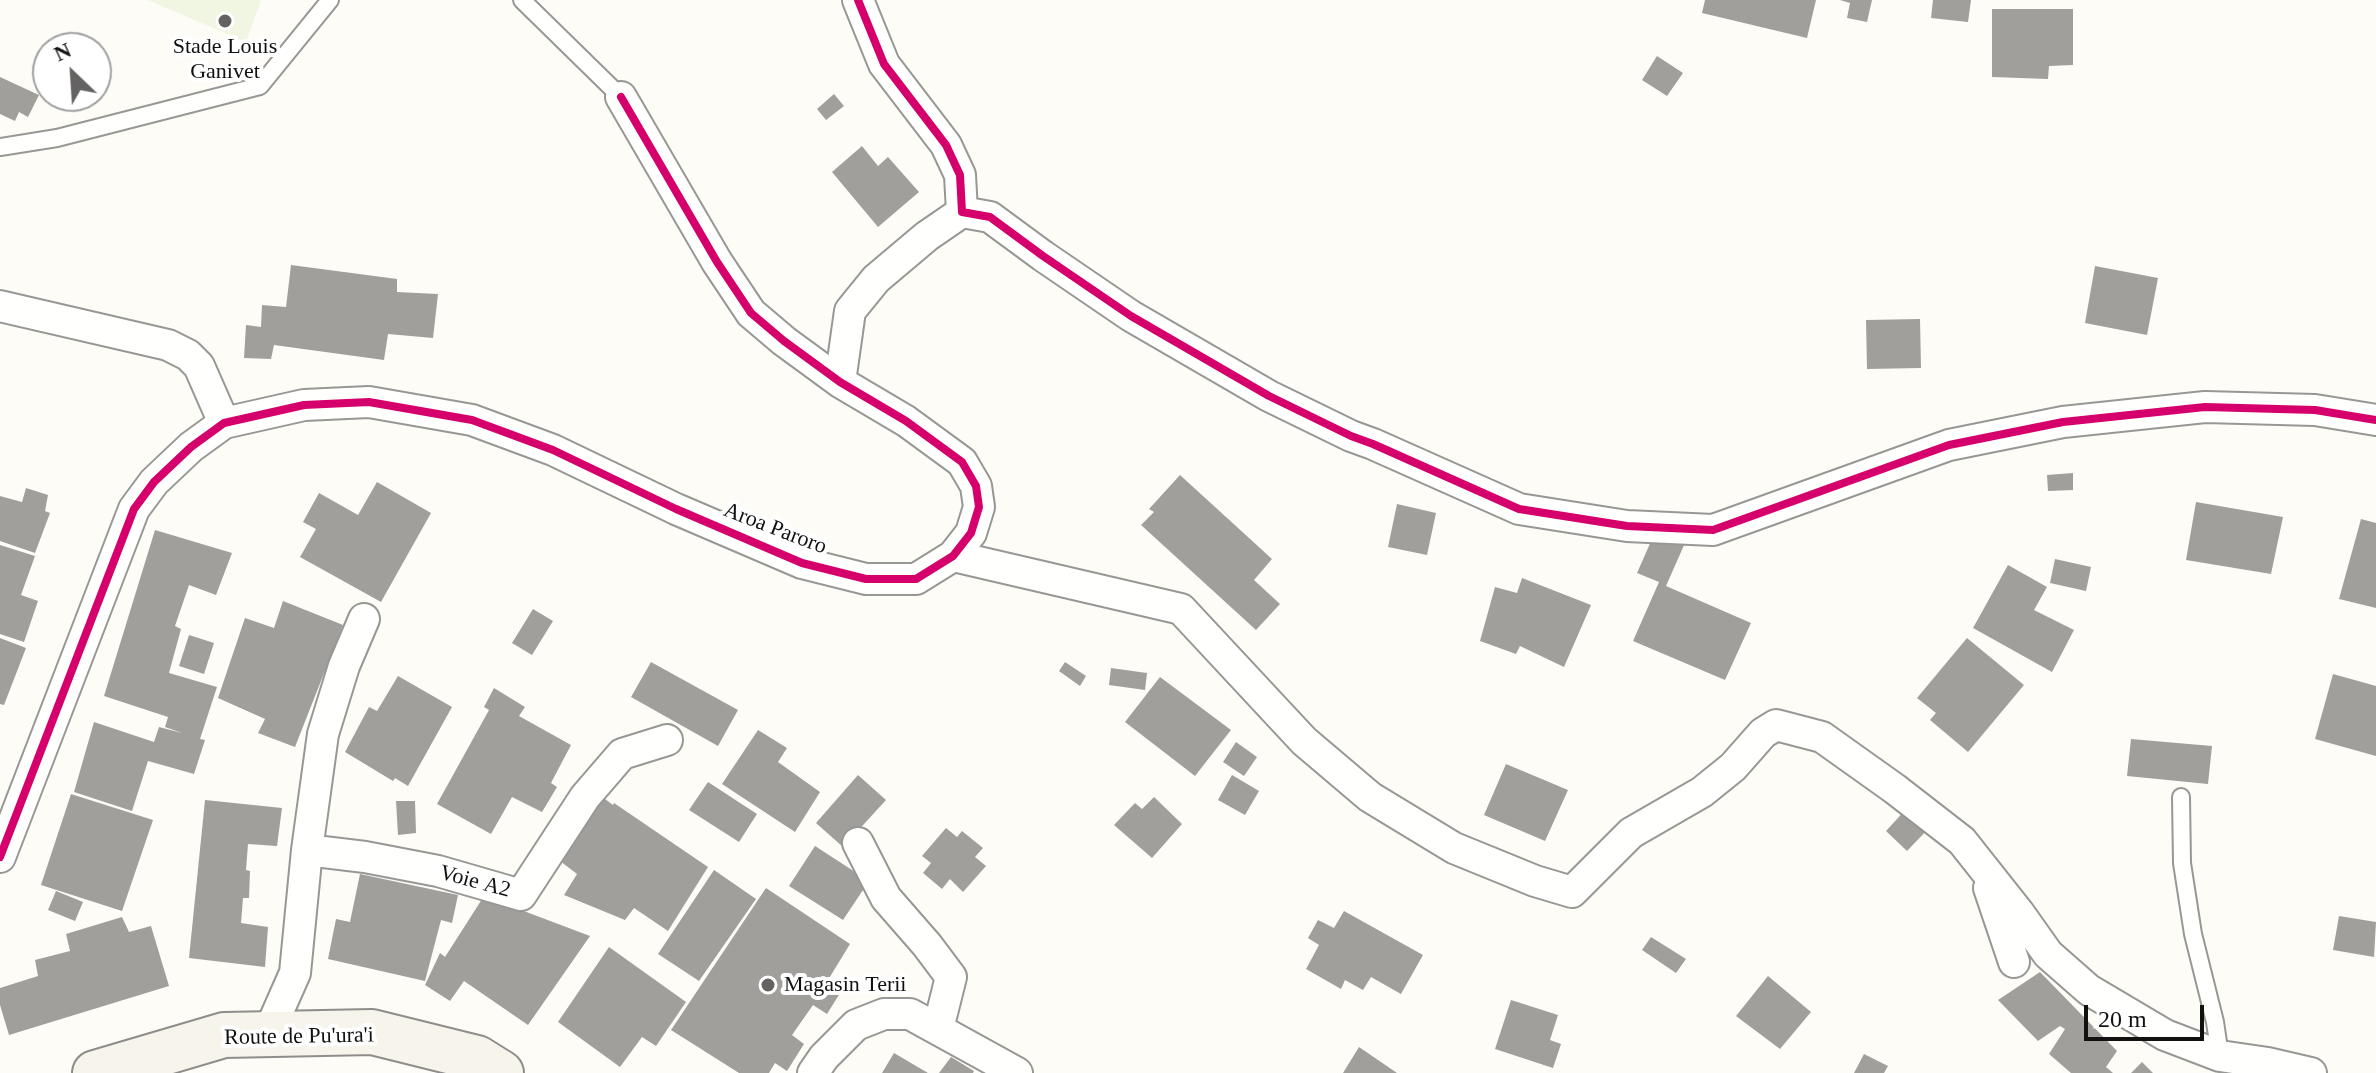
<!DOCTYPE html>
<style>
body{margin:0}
#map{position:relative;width:2376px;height:1073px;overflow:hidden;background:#fdfcf7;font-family:"Times New Roman",serif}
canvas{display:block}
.north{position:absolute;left:32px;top:32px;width:80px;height:80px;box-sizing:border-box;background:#fff;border:2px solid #a0a0a0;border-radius:50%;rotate:335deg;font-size:22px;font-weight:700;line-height:32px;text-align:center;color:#111}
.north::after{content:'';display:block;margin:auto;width:28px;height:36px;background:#646362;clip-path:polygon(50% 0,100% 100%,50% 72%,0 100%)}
.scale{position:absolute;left:2084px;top:1005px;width:120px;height:36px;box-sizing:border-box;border:4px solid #111;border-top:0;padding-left:10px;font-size:24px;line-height:28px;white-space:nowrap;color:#111;-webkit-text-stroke:6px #fff;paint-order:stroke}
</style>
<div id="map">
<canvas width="2376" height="1073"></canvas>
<div class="north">N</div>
<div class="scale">20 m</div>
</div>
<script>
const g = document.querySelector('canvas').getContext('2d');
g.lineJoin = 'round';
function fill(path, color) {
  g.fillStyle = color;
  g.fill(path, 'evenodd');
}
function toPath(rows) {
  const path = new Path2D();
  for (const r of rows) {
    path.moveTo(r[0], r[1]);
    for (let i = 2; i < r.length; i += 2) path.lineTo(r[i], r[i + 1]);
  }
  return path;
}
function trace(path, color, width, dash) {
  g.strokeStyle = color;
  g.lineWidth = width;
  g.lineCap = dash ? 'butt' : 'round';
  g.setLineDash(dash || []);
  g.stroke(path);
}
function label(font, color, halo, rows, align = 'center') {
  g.font = font + ' "Times New Roman",serif';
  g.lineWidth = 8;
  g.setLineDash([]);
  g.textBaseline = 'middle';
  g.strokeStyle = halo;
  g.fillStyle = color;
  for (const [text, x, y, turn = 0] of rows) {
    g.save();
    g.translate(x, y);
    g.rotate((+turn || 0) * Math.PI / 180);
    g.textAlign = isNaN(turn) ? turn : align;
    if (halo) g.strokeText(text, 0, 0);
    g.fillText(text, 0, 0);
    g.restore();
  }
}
fill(toPath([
 [148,0,261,0,246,42]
]), '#f0f6e1');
fill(toPath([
 [1705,0,1816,0,1807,38,1702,13],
 [1840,0,1872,0,1867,22,1847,18,1850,3],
 [1933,0,1971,0,1968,22,1931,18],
 [1992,9,2073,9,2073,65,2049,66,2048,79,1992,77],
 [1657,56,1683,73,1667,96,1642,80],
 [0,77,39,95,28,117,19,112,15,121,0,114],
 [834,94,844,106,826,120,817,109],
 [862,146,878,166,888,157,919,192,878,227,832,172],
 [291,265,397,279,397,292,438,294,433,338,388,334,384,360,274,345,271,359,244,358,246,325,261,327,262,305,286,307],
 [2095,266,2158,278,2147,335,2085,323],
 [1920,319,1921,368,1867,369,1866,320],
 [2073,473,2073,490,2048,491,2047,475],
 [1180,475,1272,559,1254,580,1280,604,1256,630,1141,525,1154,512,1149,509],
 [377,482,431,513,381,602,300,557,316,529,303,522,319,493,358,515],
 [26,488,48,495,45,511,50,513,35,553,0,541,0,496,22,502],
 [2196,502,2283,517,2271,574,2186,560],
 [1397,504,1436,513,1427,555,1388,547],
 [2361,519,2376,523,2376,608,2339,599],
 [155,530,232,553,216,595,189,585,175,626,181,629,169,673,217,687,200,739,205,740,194,774,148,761,132,811,74,792,94,722,154,742,159,727,182,733,165,727,168,717,104,696],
 [1652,539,1685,543,1666,586,1751,623,1725,680,1633,641,1659,582,1637,573],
 [0,545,35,556,21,595,38,601,24,642,0,634],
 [2055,559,2091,567,2086,591,2050,583],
 [2008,565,2047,587,2034,610,2074,630,2052,672,1973,628],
 [1522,578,1591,605,1564,667,1520,646,1516,654,1480,641,1495,587,1517,593],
 [283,601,343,625,295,747,258,733,265,719,218,698,245,618,274,628],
 [533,609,553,621,532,655,512,643],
 [189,635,214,643,204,674,179,666],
 [0,638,26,648,4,705,0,704],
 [1967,638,2024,685,1968,752,1930,720,1936,713,1917,698],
 [651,662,738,710,718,746,631,697],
 [1065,662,1086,676,1080,686,1059,671],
 [1111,668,1147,673,1145,690,1109,685],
 [2333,674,2376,686,2376,756,2315,739],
 [398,676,452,707,408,786,395,778,393,781,345,752,369,707,377,711],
 [1160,677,1231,730,1195,776,1125,722],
 [494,688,525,707,519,716,571,745,551,783,557,787,542,812,512,797,491,834,437,804,489,710,484,707],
 [758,730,787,748,778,762,820,792,795,832,722,784],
 [2131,739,2212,746,2208,784,2127,776],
 [1236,742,1257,757,1244,776,1223,762],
 [1506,764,1568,790,1545,841,1484,815],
 [858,775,886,800,843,847,816,823],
 [1232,775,1259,791,1245,815,1218,800],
 [708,782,757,814,739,842,689,810],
 [71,794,153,820,122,911,41,885],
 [601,796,613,805,614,803,708,867,668,931,634,908,625,920,564,895,577,874,560,861],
 [1154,797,1182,824,1152,858,1114,825,1135,803,1142,809],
 [205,800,282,808,277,846,248,844,246,870,250,871,249,898,243,898,241,923,268,927,265,967,189,958],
 [396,801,415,801,416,833,398,835],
 [1908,807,1930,827,1907,851,1886,831],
 [946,828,957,837,962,831,983,848,975,857,986,866,963,892,950,879,942,889,923,873,931,863,922,856],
 [815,846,869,881,843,920,789,886],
 [714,870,756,899,699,981,658,954],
 [360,874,458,895,452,923,441,920,425,981,328,959,336,919,350,922],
 [766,888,850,944,828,980,842,990,827,1014,813,1005,792,1035,804,1044,787,1071,775,1063,769,1073,739,1073,671,1030],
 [56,891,83,902,75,921,48,910],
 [484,896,590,936,528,1025,464,981,450,1001,425,985,440,953,445,957],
 [1344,911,1423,955,1401,994,1371,977,1363,990,1345,980,1341,989,1306,969,1319,945,1308,938,1318,920,1334,928],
 [2339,916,2376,922,2374,957,2333,950],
 [122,917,129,932,151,926,169,986,9,1035,0,1005,0,988,38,976,35,960,70,951,66,934],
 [1651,937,1686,959,1676,973,1642,950],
 [609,947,686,1002,656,1046,642,1037,620,1067,558,1022],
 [2040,972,2117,1051,2106,1067,2113,1073,2071,1073,2049,1054,2065,1029,2060,1026,2038,1041,1998,1000],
 [1768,976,1811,1012,1780,1049,1736,1016],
 [1511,1000,1558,1015,1550,1040,1561,1044,1553,1068,1495,1049],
 [1359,1047,1397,1073,1343,1073],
 [894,1053,928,1073,882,1073],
 [1864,1054,1888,1066,1884,1073,1854,1073],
 [951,1057,974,1071,973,1073,939,1073],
 [2142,1062,2153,1073,2131,1073]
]), '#a19f9c');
const service = toPath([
 [522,0,621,97],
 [0,147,57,138,260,86,330,0],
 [2181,797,2182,863,2193,934,2215,1022,2220,1056]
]);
const minor = toPath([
 [858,0,884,64,946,145,960,175,962,212,990,217,1043,256,1131,316,1269,396,1351,436,1373,444,1519,509,1627,526,1713,530,1949,445,2063,422,2205,407,2315,410,2376,420],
 [0,306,168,345,188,355,199,366,224,423],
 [840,382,850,311,876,279,927,236,962,212],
 [953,556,1181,609,1304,741,1370,797,1454,848,1535,881,1572,892,1631,833,1702,792,1733,767,1763,733,1776,725,1822,737,1895,789,1962,841,2019,913,2048,954,2089,990,2165,1035,2220,1056,2268,1063,2311,1073],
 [858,843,886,898,927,945,951,977,938,1029],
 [307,850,323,734,344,666,364,619],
 [0,857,134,509,154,482,191,447,224,423,304,405,369,402,472,420,553,450,676,509,802,563,866,579,916,579,953,556,971,533,979,507,976,486,962,462,906,421,840,382,784,341,751,313,717,262,621,97],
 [1989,888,2014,962],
 [268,1034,295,973,307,850,365,857,438,871,521,895,585,797,622,754,667,740],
 [813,1073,824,1057,856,1025,884,1014,910,1014,1017,1073]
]);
const secondary = toPath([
 [95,1073,224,1035,372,1032,477,1058,501,1073]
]);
trace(service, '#979795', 20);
trace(minor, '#979795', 34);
trace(secondary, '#8e8d8b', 48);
trace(service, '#fffffe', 16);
trace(minor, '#fffffe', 30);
trace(secondary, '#f6f4eb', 44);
trace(toPath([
 [858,0,884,64,946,145,960,175,962,212,990,217,1043,256,1131,316,1269,396,1351,436,1373,444,1519,509,1627,526,1713,530,1949,445,2063,422,2205,407,2315,410,2376,420],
 [0,857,134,509,154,482,191,447,224,423,304,405,369,402,472,420,553,450,676,509,802,563,866,579,916,579,953,556,971,533,979,507,976,486,962,462,906,421,840,382,784,341,751,313,717,262,621,97]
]), '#d6006c', 8);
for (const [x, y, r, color] of [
 [225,21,8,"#646362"],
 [768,985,8,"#646362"]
]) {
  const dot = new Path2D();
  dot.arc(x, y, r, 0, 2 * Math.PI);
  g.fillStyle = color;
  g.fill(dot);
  trace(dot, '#fff', 3);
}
label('22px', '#111', '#fff', [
 ["Stade Louis",225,47],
 ["Ganivet",225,72],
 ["Magasin Terii",784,985,"left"]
]);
label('22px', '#111', '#fff', [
 ["Aroa Paroro",775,529,21],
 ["Voie A2",475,882,15],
 ["Route de Pu'ura'i",299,1037,-1]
]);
</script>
